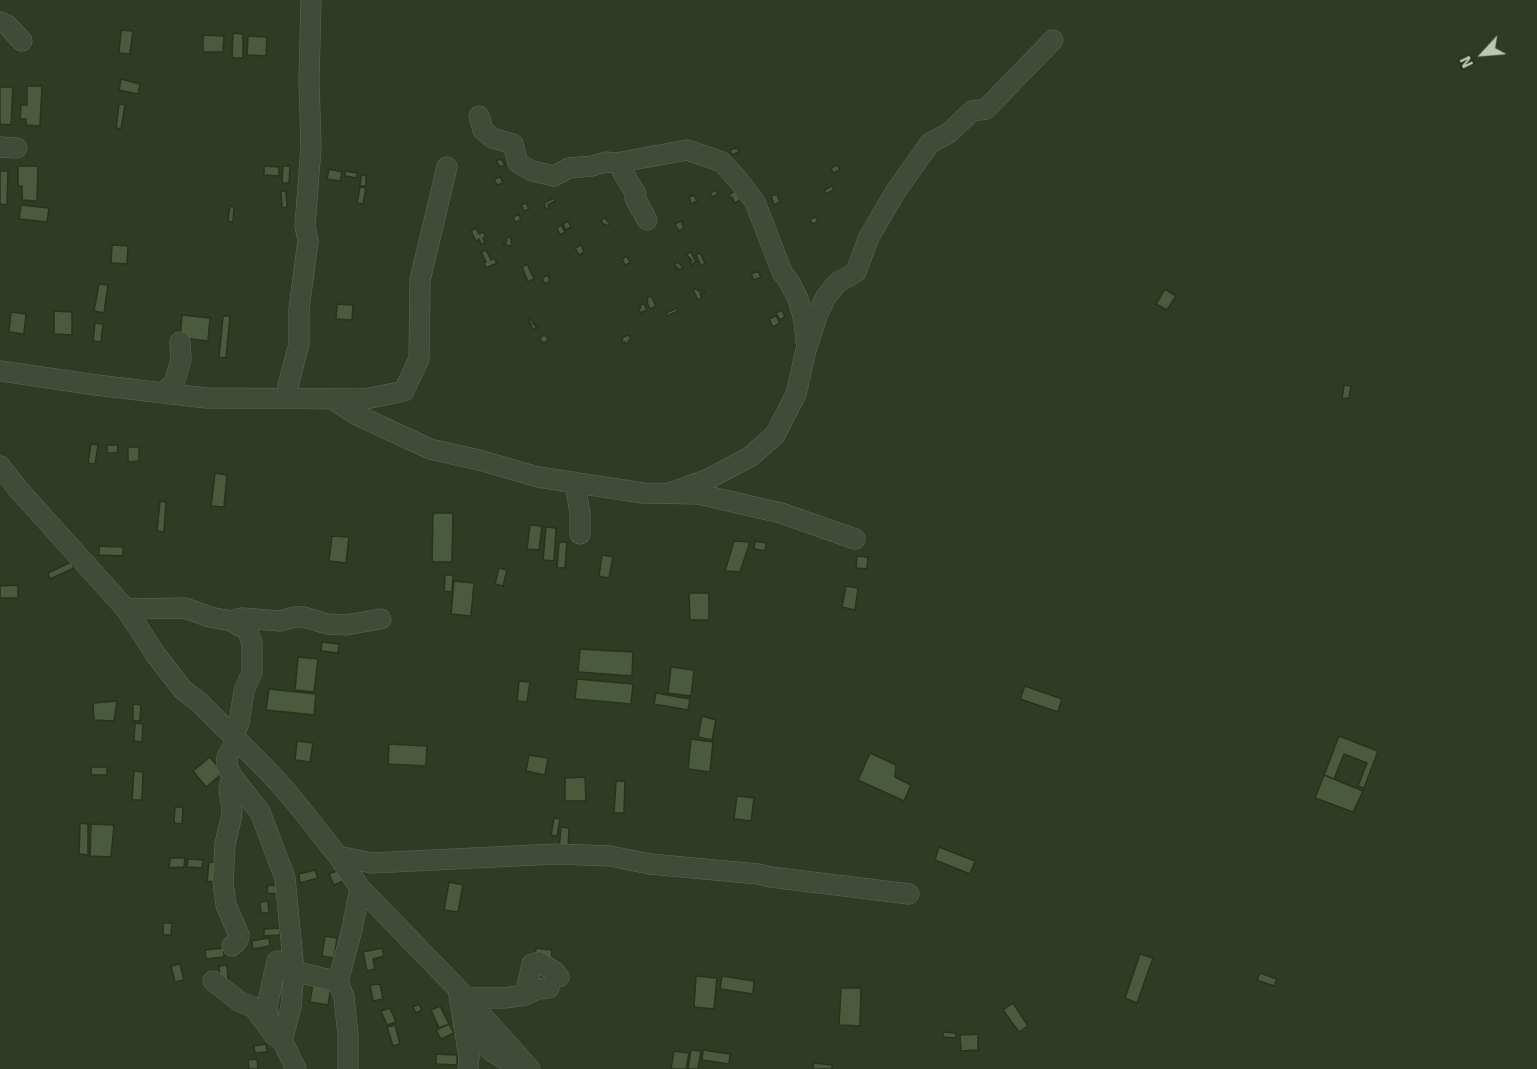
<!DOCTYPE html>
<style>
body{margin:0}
#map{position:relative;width:1537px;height:1069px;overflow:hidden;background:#303b23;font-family:Signika,sans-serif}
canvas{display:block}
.north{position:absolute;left:1453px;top:24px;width:60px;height:60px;-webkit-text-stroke:4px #26301c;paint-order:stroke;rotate:244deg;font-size:16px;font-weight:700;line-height:24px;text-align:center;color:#bcc7b2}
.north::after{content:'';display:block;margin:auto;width:21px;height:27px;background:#bcc7b2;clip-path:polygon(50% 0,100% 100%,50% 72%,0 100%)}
</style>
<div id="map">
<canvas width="1537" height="1069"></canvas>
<div class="north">N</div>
</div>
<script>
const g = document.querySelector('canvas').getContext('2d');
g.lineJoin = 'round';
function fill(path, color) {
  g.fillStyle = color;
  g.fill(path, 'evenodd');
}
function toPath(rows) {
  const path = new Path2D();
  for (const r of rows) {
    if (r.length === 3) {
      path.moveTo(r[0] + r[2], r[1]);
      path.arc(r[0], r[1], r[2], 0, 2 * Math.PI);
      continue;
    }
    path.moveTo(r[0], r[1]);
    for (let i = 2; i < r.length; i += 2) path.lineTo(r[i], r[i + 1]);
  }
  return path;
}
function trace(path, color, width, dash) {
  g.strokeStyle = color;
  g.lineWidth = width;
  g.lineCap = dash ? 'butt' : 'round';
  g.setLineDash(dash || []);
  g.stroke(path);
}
const building = toPath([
 [121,30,133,31,130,54,119,53,121,30],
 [233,33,243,34,243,58,232,58,233,33],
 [203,35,224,36,223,52,203,52,203,35],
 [248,36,267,37,266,56,247,55,248,36],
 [121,79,140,84,138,94,119,90,121,79],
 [27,86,42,86,40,126,26,125,26,119,20,119,21,105,27,105,27,86],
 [0,87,13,87,11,125,0,124,0,87],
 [119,104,125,105,121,129,116,128,119,104],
 [737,148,739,152,732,155,730,150,737,148],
 [501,159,505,165,500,167,496,161,501,159],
 [837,165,840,170,833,173,831,168,837,165],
 [18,166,38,166,37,201,22,200,22,186,18,186,18,166],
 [264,166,279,167,279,176,264,175,264,166],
 [283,166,290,166,289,183,282,183,283,166],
 [329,169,342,172,340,181,327,179,329,169],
 [0,171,8,171,7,205,0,204,0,171],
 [345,171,357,173,357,178,345,176,345,171],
 [361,175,366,175,366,186,360,186,361,175],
 [500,177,503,183,497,185,494,179,500,177],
 [832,186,834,190,826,194,824,190,832,186],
 [360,187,366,188,363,204,357,203,360,187],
 [716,190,718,194,712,197,710,193,716,190],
 [281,191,286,191,287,207,282,208,281,191],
 [735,191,740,200,735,203,732,197,730,198,729,195,735,191],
 [777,194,780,202,774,205,771,196,777,194],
 [694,195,697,201,691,204,689,197,694,195],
 [554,198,555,201,548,205,549,208,546,209,544,203,554,198],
 [526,203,529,209,524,211,521,205,526,203],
 [21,205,49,208,47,222,19,219,21,205],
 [230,206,234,207,233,222,228,221,230,206],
 [519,214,521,220,515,222,513,217,519,214],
 [816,217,818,222,812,224,810,219,816,217],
 [605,218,610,224,606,226,605,224,603,225,601,220,605,218],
 [568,221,571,227,566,230,563,224,568,221],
 [681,221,684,228,679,231,675,224,681,221],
 [561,225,565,232,560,235,557,228,561,225],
 [476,228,479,234,483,232,486,236,483,238,485,243,481,244,479,239,476,241,471,231,476,228],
 [510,236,512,245,509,246,506,244,503,245,503,244,507,241,506,239,510,236],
 [112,245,128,246,127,264,111,263,112,245],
 [581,245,584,252,579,255,575,248,581,245],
 [486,250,491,260,494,258,497,263,486,268,484,263,486,262,481,252,486,250],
 [691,252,696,262,691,265,690,262,692,261,686,254,691,252],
 [700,253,705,263,701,266,696,255,700,253],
 [627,256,630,263,625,265,622,259,627,256],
 [678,262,683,268,679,270,674,264,678,262],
 [527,264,534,279,528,282,522,267,527,264],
 [758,271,761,277,754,280,751,274,758,271],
 [548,275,550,281,545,284,542,278,548,275],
 [99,284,108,285,104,313,94,311,99,284],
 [696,289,700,292,704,290,705,292,700,294,702,297,698,300,693,290,696,289],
 [1165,289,1176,296,1167,310,1156,304,1165,289],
 [651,296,656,306,650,309,647,302,648,301,647,298,651,296],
 [337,304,353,305,352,320,336,319,337,304],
 [644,304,647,310,640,313,639,309,641,308,640,305,644,304],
 [677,308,678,311,667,316,666,313,677,308],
 [782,310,785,317,780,320,776,313,782,310],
 [54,311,72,312,72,335,54,334,54,311],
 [11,312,26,314,24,334,9,332,11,312],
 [182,315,210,318,208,341,180,338,182,315],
 [223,316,230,316,226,358,219,357,223,316],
 [776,316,780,323,773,327,769,319,776,316],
 [531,318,535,326,536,325,538,327,532,330,531,323,529,324,528,322,530,321,529,319,531,318],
 [95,323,103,324,101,342,93,341,95,323],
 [629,335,631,339,628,341,629,342,626,344,625,342,623,343,622,339,623,337,629,335],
 [544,339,3.5],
 [1344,385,1351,386,1349,398,1342,399,1344,385],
 [91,444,98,445,95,464,88,463,91,444],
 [107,445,118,445,117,453,107,453,107,445],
 [128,447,139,447,139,461,128,462,128,447],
 [215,473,227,475,224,507,211,506,215,473],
 [160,501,166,502,164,532,157,531,160,501],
 [433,513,453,513,452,562,432,562,433,513],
 [530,525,542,526,539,550,527,549,530,525],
 [546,527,556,528,554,561,543,560,546,527],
 [332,536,349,537,346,563,329,561,332,536],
 [734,541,750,542,740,572,725,571,734,541],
 [755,541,766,543,765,551,754,549,755,541],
 [559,542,567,542,565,568,557,568,559,542],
 [99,546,123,547,123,556,99,555,99,546],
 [602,555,613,557,609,578,599,576,602,555],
 [857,556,868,557,867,569,856,568,857,556],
 [71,562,74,568,50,579,48,573,71,562],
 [499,568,507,570,503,586,495,584,499,568],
 [445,575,453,575,452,592,444,591,445,575],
 [454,581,474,583,471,616,451,614,454,581],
 [18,585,18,598,0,598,0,586,18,585],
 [846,586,858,588,855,610,842,607,846,586],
 [689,593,709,593,709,620,690,620,689,593],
 [322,642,339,644,338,653,321,651,322,642],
 [580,649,633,652,632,676,578,672,580,649],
 [298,657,318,659,314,692,295,690,298,657],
 [671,667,694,670,691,696,668,693,671,667],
 [577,679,633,684,631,704,575,699,577,679],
 [519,681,530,682,527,702,517,701,519,681],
 [1025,686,1062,699,1058,712,1020,699,1025,686],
 [269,689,316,694,314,715,266,710,269,689],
 [656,693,690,699,688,710,654,704,656,693],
 [117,701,114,721,94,720,93,703,117,701],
 [133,704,141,705,140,721,133,721,133,704],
 [702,716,716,720,712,740,698,737,702,716],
 [135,723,143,724,142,742,134,741,135,723],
 [1339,736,1378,751,1364,788,1358,786,1367,763,1344,754,1334,779,1324,775,1339,736],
 [691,739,713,742,710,772,688,769,691,739],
 [297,741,313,743,310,762,295,760,297,741],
 [389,744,427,746,426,766,388,764,389,744],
 [870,753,896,765,895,777,911,785,904,801,858,780,870,753],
 [529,755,548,758,545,775,526,771,529,755],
 [210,757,223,773,206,787,193,771,210,757],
 [91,767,107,767,107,775,91,775,91,767],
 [134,771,143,772,142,800,132,800,134,771],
 [1324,775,1363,791,1353,812,1315,798,1324,775],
 [585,777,586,801,565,801,565,778,585,777],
 [616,781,625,781,624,813,614,813,616,781],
 [737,796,754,798,751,821,734,819,737,796],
 [175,807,183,807,182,824,174,823,175,807],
 [554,818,560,819,557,836,551,835,554,818],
 [80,823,88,824,88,855,79,854,80,823],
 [91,824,114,825,111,857,90,856,91,824],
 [561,827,569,828,568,850,559,849,561,827],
 [939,847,975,861,970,874,935,860,939,847],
 [170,858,185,858,184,867,169,868,170,858],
 [188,859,203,860,202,868,187,867,188,859],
 [209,862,217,863,215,881,207,882,209,862],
 [315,870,318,878,300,883,299,874,315,870],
 [339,870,343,881,334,885,329,874,339,870],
 [449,882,463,885,458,912,444,910,449,882],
 [268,885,279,886,278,894,267,893,268,885],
 [268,901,269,913,261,913,260,902,268,901],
 [163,923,172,923,171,935,163,935,163,923],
 [280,928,280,935,264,936,264,929,280,928],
 [325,936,337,938,334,958,322,956,325,936],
 [269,938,270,946,253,949,252,941,269,938],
 [223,948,224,957,206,959,205,950,223,948],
 [382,948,384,956,373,959,375,969,367,971,363,952,382,948],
 [536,948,552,950,551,962,535,960,536,948],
 [1140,954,1153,958,1137,1003,1125,998,1140,954],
 [180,964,184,980,175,982,171,966,180,964],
 [227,965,228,980,220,981,219,966,227,965],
 [1260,973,1277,979,1274,986,1257,980,1260,973],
 [696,976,717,978,714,1009,694,1007,696,976],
 [722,976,754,981,753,994,720,989,722,976],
 [313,984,331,987,328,1005,310,1002,313,984],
 [380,984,383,999,373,1001,370,985,380,984],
 [841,988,861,988,860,1026,839,1025,841,988],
 [1013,1003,1028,1026,1019,1032,1003,1010,1013,1003],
 [419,1004,422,1010,416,1013,413,1007,419,1004],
 [440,1006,449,1024,439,1028,431,1010,440,1006],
 [390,1008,396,1022,387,1025,381,1011,390,1008],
 [449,1024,454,1033,441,1039,436,1030,449,1024],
 [395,1025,400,1044,393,1046,387,1027,395,1025],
 [943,1032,956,1033,956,1038,943,1037,943,1032],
 [978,1034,978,1050,961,1051,960,1035,978,1034],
 [266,1044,267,1052,255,1053,254,1046,266,1044],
 [691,1050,701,1051,698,1069,688,1069,691,1050],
 [703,1050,730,1054,729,1064,702,1060,703,1050],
 [674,1051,689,1053,686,1069,671,1069,674,1051],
 [436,1054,457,1055,457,1065,436,1064,436,1054],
 [257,1059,258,1069,249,1069,248,1060,257,1059],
 [814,1063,832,1065,832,1069,813,1069,814,1063]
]);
fill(building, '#4b593c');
trace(building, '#28321e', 1.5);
const minor = toPath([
 [0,22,7,25,22,41],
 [479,116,483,130,492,138,513,144,518,163,532,171,554,176,569,168,592,166,606,162,616,163,687,150,722,162,739,181,755,202,782,272,790,283,798,299,804,320,806,342],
 [0,147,17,148],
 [620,163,623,173,636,194,635,198,647,220],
 [0,371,96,385,206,398,366,399,404,391,419,359,420,280,447,167],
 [288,386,299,344,299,309,308,241,305,226,311,147,309,80,311,0],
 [163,393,174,383,181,360,180,342],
 [332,399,359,416,430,449,479,460,538,477,643,493,698,494,781,513,855,539],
 [0,466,18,489,126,609,156,655,183,690,199,702,270,773,293,799,338,856,360,888,458,989,530,1069],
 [575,482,580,514,580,534],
 [670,493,706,480,750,457,775,435,796,394,806,350,818,313,826,297,837,283,856,272,869,237,896,191,930,143,949,133,972,111,986,109,1053,40],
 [126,609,185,608,210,617,231,621,247,630,252,643,252,672,244,691,239,723,233,737],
 [231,621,242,618,280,621,295,617,304,617,327,624,346,625,381,619],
 [237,741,227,757,227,766,232,776,260,812,285,878,294,971,291,1007,282,1040,296,1069],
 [338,856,372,863,556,854,610,856,650,864,758,874,771,877,909,894],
 [232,946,238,940,239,935,226,905,223,882,225,844,231,819,232,810,229,789,232,776],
 [277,961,267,1006,269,1028,275,1036,282,1040],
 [294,971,338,982],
 [213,981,240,1002,251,1006,255,1009,269,1028],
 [458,989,469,1057,468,1069],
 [525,995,532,964,539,962,555,972,559,977],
 [466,998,504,998,525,995,538,989,549,988],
 [463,1020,491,1051,521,1069],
 [348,1069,348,1035,344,997,338,982,352,929,360,888]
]);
trace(minor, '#5f6955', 21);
trace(minor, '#414b37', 20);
</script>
